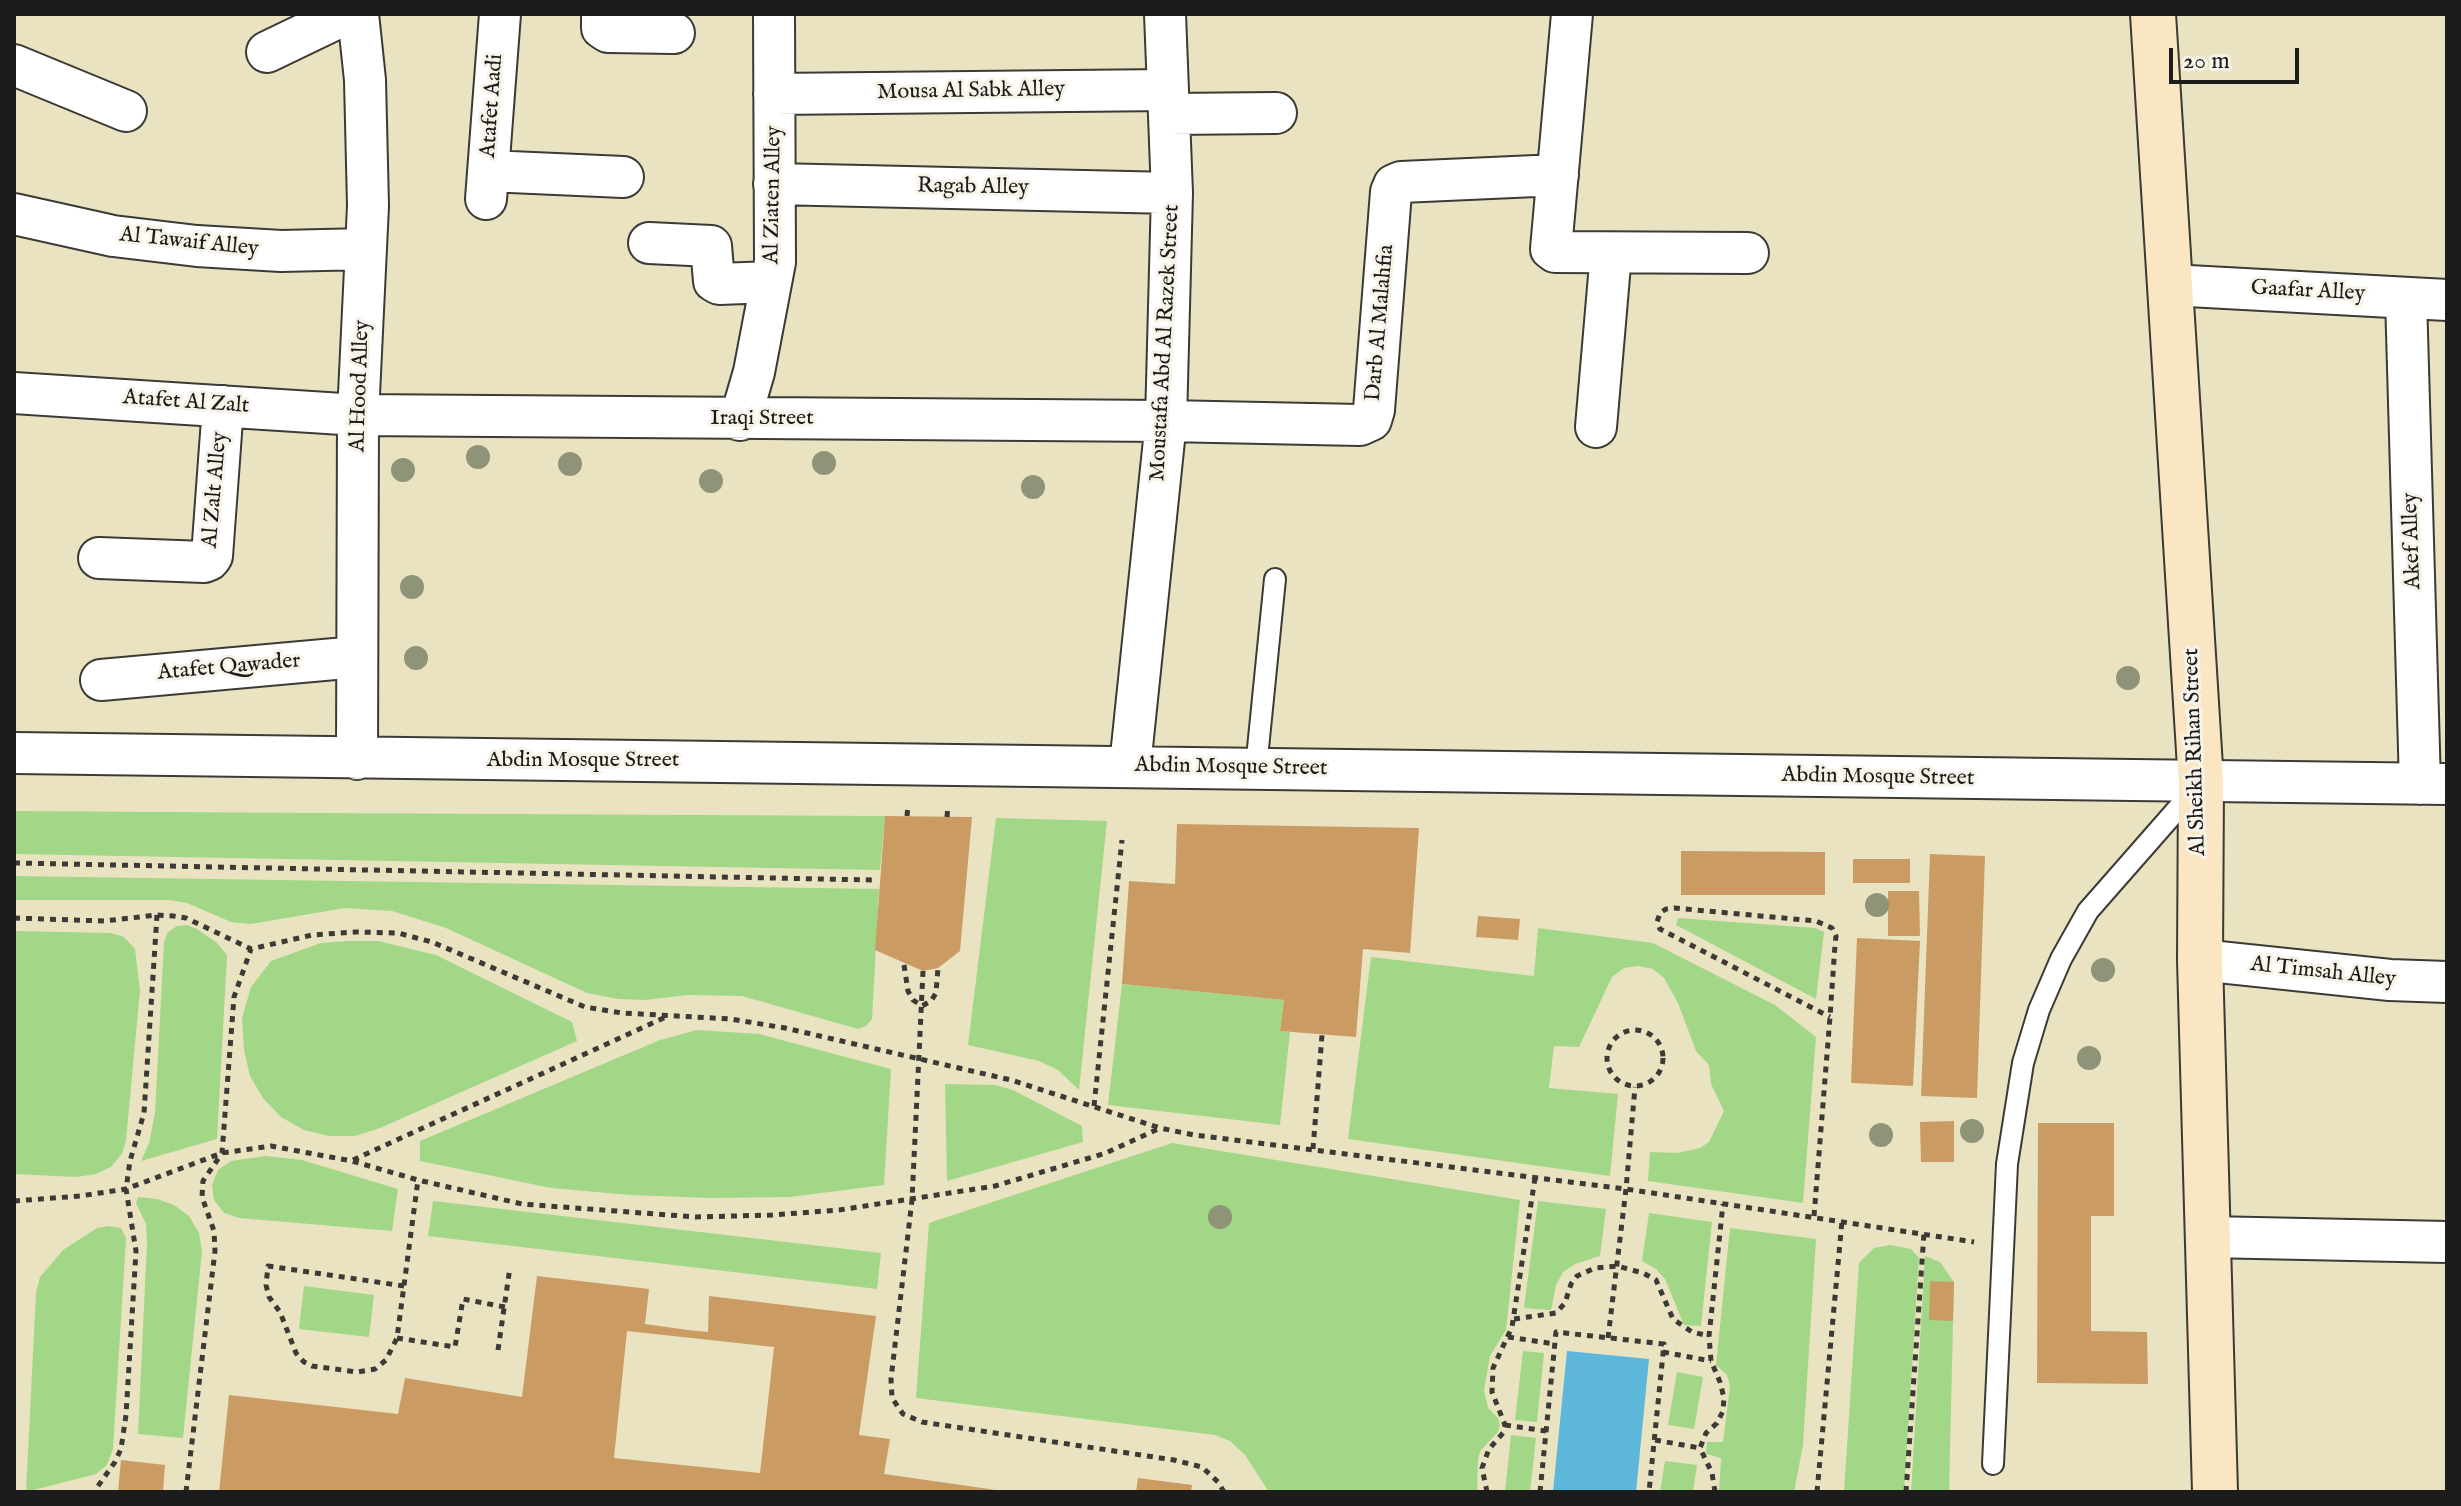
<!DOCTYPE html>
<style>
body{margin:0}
#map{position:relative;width:2461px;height:1506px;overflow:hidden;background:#eae3c1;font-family:"IM FELL English",serif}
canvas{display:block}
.frame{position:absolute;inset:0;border:16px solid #1c1c1c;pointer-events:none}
.scale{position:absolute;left:2169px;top:48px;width:130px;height:36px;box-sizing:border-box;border:4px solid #1c1c1c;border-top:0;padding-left:10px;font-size:24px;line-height:28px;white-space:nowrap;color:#1c1c1c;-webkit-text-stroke:6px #f7f3e8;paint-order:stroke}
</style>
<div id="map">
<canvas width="2461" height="1506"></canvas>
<div class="frame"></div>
<div class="scale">20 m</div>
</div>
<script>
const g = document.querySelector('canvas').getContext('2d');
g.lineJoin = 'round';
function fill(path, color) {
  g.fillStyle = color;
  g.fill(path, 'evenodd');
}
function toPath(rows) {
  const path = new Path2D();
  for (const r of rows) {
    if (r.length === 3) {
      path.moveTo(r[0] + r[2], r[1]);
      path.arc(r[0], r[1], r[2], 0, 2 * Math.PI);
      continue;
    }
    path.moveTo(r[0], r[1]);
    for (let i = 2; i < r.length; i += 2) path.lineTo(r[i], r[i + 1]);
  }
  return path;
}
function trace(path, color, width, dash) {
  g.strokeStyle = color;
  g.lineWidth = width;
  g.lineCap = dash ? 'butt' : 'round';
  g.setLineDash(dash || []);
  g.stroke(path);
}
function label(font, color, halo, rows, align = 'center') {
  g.font = font + ' "IM FELL English",serif';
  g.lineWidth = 6;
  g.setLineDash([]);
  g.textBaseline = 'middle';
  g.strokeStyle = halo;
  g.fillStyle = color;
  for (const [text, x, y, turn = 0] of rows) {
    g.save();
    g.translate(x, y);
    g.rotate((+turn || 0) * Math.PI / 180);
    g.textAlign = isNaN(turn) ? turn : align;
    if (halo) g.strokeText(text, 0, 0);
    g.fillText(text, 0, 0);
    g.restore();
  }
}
fill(toPath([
 [14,811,316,813,885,816,880,870,14,854],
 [996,818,1107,821,1079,1090,1058,1070,1039,1061,968,1045],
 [14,876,879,889,872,1019,866,1026,858,1029,742,996,688,995,644,1000,618,999,587,993,446,928,392,911,345,908,251,924,231,922,187,903,169,900,14,900],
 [1678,918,1815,928,1824,932,1816,999,1676,925],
 [187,925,197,929,216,942,227,955,217,1139,141,1161,149,1143,155,1113,164,942,168,932,177,926],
 [1538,928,1653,943,1775,1005,1816,1037,1803,1203,1648,1181,1650,1152,1677,1153,1700,1148,1709,1142,1724,1111,1711,1084,1709,1065,1696,1051,1678,1003,1664,978,1653,969,1638,966,1624,968,1612,977,1579,1047,1554,1046,1549,1088,1618,1094,1610,1176,1348,1139,1371,957,1534,976],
 [14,931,111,933,124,937,135,949,140,990,126,1141,122,1154,111,1167,96,1174,76,1177,14,1174],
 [348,941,378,941,436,955,572,1022,577,1041,380,1128,355,1136,329,1136,304,1130,281,1117,263,1098,250,1076,244,1050,242,1018,251,987,271,961,321,943],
 [1122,984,1284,1000,1280,1031,1290,1032,1280,1125,1108,1105],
 [697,1030,759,1034,891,1069,884,1185,790,1197,710,1198,630,1195,551,1188,420,1161,420,1141,660,1040],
 [945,1084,995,1085,1013,1090,1082,1126,1083,1142,947,1181],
 [1172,1143,1520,1200,1506,1330,1490,1356,1484,1390,1488,1408,1498,1418,1500,1425,1498,1432,1481,1450,1478,1458,1477,1492,1269,1492,1245,1455,1230,1441,1215,1435,916,1398,929,1223],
 [266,1156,302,1160,398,1189,392,1231,239,1218,224,1213,214,1200,212,1185,218,1170,231,1161],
 [138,1197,157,1199,174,1205,189,1216,199,1233,202,1251,183,1438,138,1434,147,1242,146,1224,136,1203],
 [433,1201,881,1253,877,1289,428,1236],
 [1538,1201,1606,1209,1600,1256,1575,1264,1563,1272,1556,1285,1551,1310,1524,1308],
 [1649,1213,1712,1222,1701,1326,1684,1325,1665,1279,1656,1269,1642,1261],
 [109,1226,121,1228,126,1238,113,1449,107,1465,96,1474,26,1492,36,1293,40,1277,63,1250,97,1228],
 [1730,1228,1816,1239,1803,1445,1794,1492,1719,1492,1721,1458,1706,1454,1707,1442,1723,1442,1730,1386,1727,1375,1716,1365],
 [1890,1245,1911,1249,1919,1258,1904,1492,1844,1492,1859,1263,1874,1248],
 [1925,1256,1940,1262,1954,1282,1949,1492,1911,1492],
 [304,1286,374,1295,369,1337,299,1329],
 [1523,1351,1544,1353,1537,1422,1515,1420],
 [1677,1372,1703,1377,1694,1429,1668,1425],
 [1511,1435,1536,1438,1530,1492,1505,1492],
 [1665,1461,1697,1465,1693,1492,1660,1492]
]), '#a2d787');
fill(toPath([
 [1567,1351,1649,1359,1636,1492,1553,1492]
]), '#5cb7da');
fill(toPath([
 [885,816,972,817,960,951,938,968,923,971,875,950],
 [1177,824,1419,828,1410,953,1363,949,1356,1037,1280,1031,1284,1000,1122,984,1129,881,1175,884],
 [1681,851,1825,852,1825,895,1681,895],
 [1930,854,1985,856,1977,1098,1921,1096],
 [1853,859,1910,859,1910,883,1853,883],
 [1888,891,1919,891,1920,936,1888,936],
 [1478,916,1520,919,1518,940,1476,937],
 [1857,938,1920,941,1913,1086,1851,1083],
 [1954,1121,1954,1162,1921,1162,1920,1122],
 [2038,1123,2114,1123,2114,1216,2091,1216,2091,1331,2147,1332,2148,1384,2037,1383],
 [537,1276,649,1289,645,1324,688,1330,708,1332,709,1296,876,1316,859,1435,890,1439,884,1474,1010,1492,219,1492,229,1395,398,1414,405,1378,522,1397],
 [627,1331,774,1347,760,1473,614,1458],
 [1930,1281,1954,1282,1953,1321,1929,1320],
 [121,1460,165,1465,163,1492,118,1492],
 [1138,1478,1192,1485,1191,1492,1136,1492]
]), '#ca9c64');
const lane = toPath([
 [1256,768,1275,579],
 [1993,1464,2007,1164,2023,1063,2039,1010,2061,959,2088,911,2195,789]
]);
const street = toPath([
 [602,14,602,28,608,32,674,33],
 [1572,14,1551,249,1555,252,1748,253],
 [267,52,346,14],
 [14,65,126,111],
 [774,94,1168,90],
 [1169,114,1276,113],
 [488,171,623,177],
 [774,184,1172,193],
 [486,199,500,14],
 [14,214,113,236,197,246,281,251,366,249],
 [649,243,711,246,714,281,719,284,771,282],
 [2170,285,2447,300],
 [2406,298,2420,784],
 [14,393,358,415,1166,421,1360,425,1371,420,1374,410,1391,192,1394,185,1401,182,1558,175],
 [740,420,754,372,775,262,774,14],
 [1596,427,1611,253],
 [99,558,204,562,209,560,212,556,223,406],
 [101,680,357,657],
 [14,753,2447,784],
 [357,759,358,415,368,206,365,80,358,14],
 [1130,766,1166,421,1172,193,1165,14],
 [2200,960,2390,980,2447,982],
 [2208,1237,2447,1242]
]);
const secondary = toPath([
 [2153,14,2201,783,2200,960,2215,1492]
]);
trace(lane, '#3b3a35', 24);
trace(street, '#3b3a35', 44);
trace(secondary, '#3b3a35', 48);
trace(toPath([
 [907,816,908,805],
 [947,817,948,805],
 [14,863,873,880],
 [14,918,104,921,157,915,173,916,186,918,251,949,312,935,355,932,398,933,432,942,585,1007,622,1013,731,1019,785,1028,1011,1080,1160,1128,1194,1135,1626,1189,1974,1242],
 [904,965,908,991,913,1000,922,1006,931,1001,936,993,938,968],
 [923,971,912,1200,891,1379,892,1398,903,1414,922,1422,1174,1460,1202,1467,1218,1482,1224,1492],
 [1635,1058,28],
 [1094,1106,1122,840],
 [1313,1149,1322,1035],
 [353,1160,668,1016],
 [14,1201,80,1196,126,1189,222,1153,271,1146,352,1161,418,1180,522,1204,696,1217,772,1215,839,1210,995,1186,1106,1153,1160,1128],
 [1814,1216,1830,1017,1835,945,1836,936,1832,928,1816,921,1674,908,1666,909,1660,913,1657,922,1660,929,1830,1017],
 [404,1286,268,1266,266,1285,269,1297,280,1312,296,1353,304,1362,312,1366,357,1372,375,1369,386,1360,397,1338,418,1180],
 [1514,1319,1556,1313,1565,1303,1571,1284,1577,1276,1595,1268,1617,1266,1643,1273,1656,1280,1673,1319,1692,1332,1709,1336],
 [1508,1337,1555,1344],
 [397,1338,455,1347,463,1299,505,1307],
 [1608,1338,1626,1189,1635,1087],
 [498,1350,510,1267],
 [1663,1352,1711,1361],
 [1505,1425,1546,1431],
 [1655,1440,1700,1448],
 [98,1486,115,1462,121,1449,126,1415,136,1251,126,1189,130,1161,144,1113,157,915],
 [186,1492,215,1251,214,1231,202,1197,203,1181,222,1153,234,997,251,949],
 [1487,1492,1482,1468,1489,1449,1503,1433,1505,1425,1492,1392,1493,1368,1512,1327,1535,1178],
 [1540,1492,1556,1332,1664,1344,1649,1492],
 [1715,1492,1712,1473,1700,1448,1706,1433,1717,1423,1723,1411,1724,1398,1720,1382,1711,1361,1709,1336,1723,1204],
 [1817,1492,1842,1221],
 [1906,1492,1924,1233]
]), '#3b3a35', 5, [6, 6]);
trace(lane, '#fff', 20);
trace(street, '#fff', 40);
trace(secondary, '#fbe6c3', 44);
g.fillStyle = '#8f9478';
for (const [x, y] of [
 [478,457],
 [824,463],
 [570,464],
 [403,470],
 [711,481],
 [1033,487],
 [412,587],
 [416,658],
 [2128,678],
 [1877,905],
 [2103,970],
 [2089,1058],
 [1972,1131],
 [1881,1135],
 [1220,1217]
]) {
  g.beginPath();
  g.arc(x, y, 12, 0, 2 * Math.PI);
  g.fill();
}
label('22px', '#1c1c1c', '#f7f3e8', [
 ["Mousa Al Sabk Alley",971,92,-1],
 ["Atafet Aadi",493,106,-86],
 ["Ragab Alley",973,188,1],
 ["Al Ziaten Alley",774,195,-89],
 ["Al Tawaif Alley",189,243,6],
 ["Gaafar Alley",2308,292,3],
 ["Darb Al Malahfia",1381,323,-85],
 ["Moustafa Abd Al Razek Street",1166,343,-87],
 ["Al Hood Alley",361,386,-88],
 ["Atafet Al Zalt",186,403,4],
 ["Iraqi Street",762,419],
 ["Al Zalt Alley",216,490,-85],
 ["Akef Alley",2413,541,-92],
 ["Atafet Qawader",229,668,-5],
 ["Al Sheikh Rihan Street",2196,752,-92],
 ["Abdin Mosque Street",583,761],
 ["Abdin Mosque Street",1231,768,1],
 ["Abdin Mosque Street",1878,778,1],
 ["Al Timsah Alley",2323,973,6]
]);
</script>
